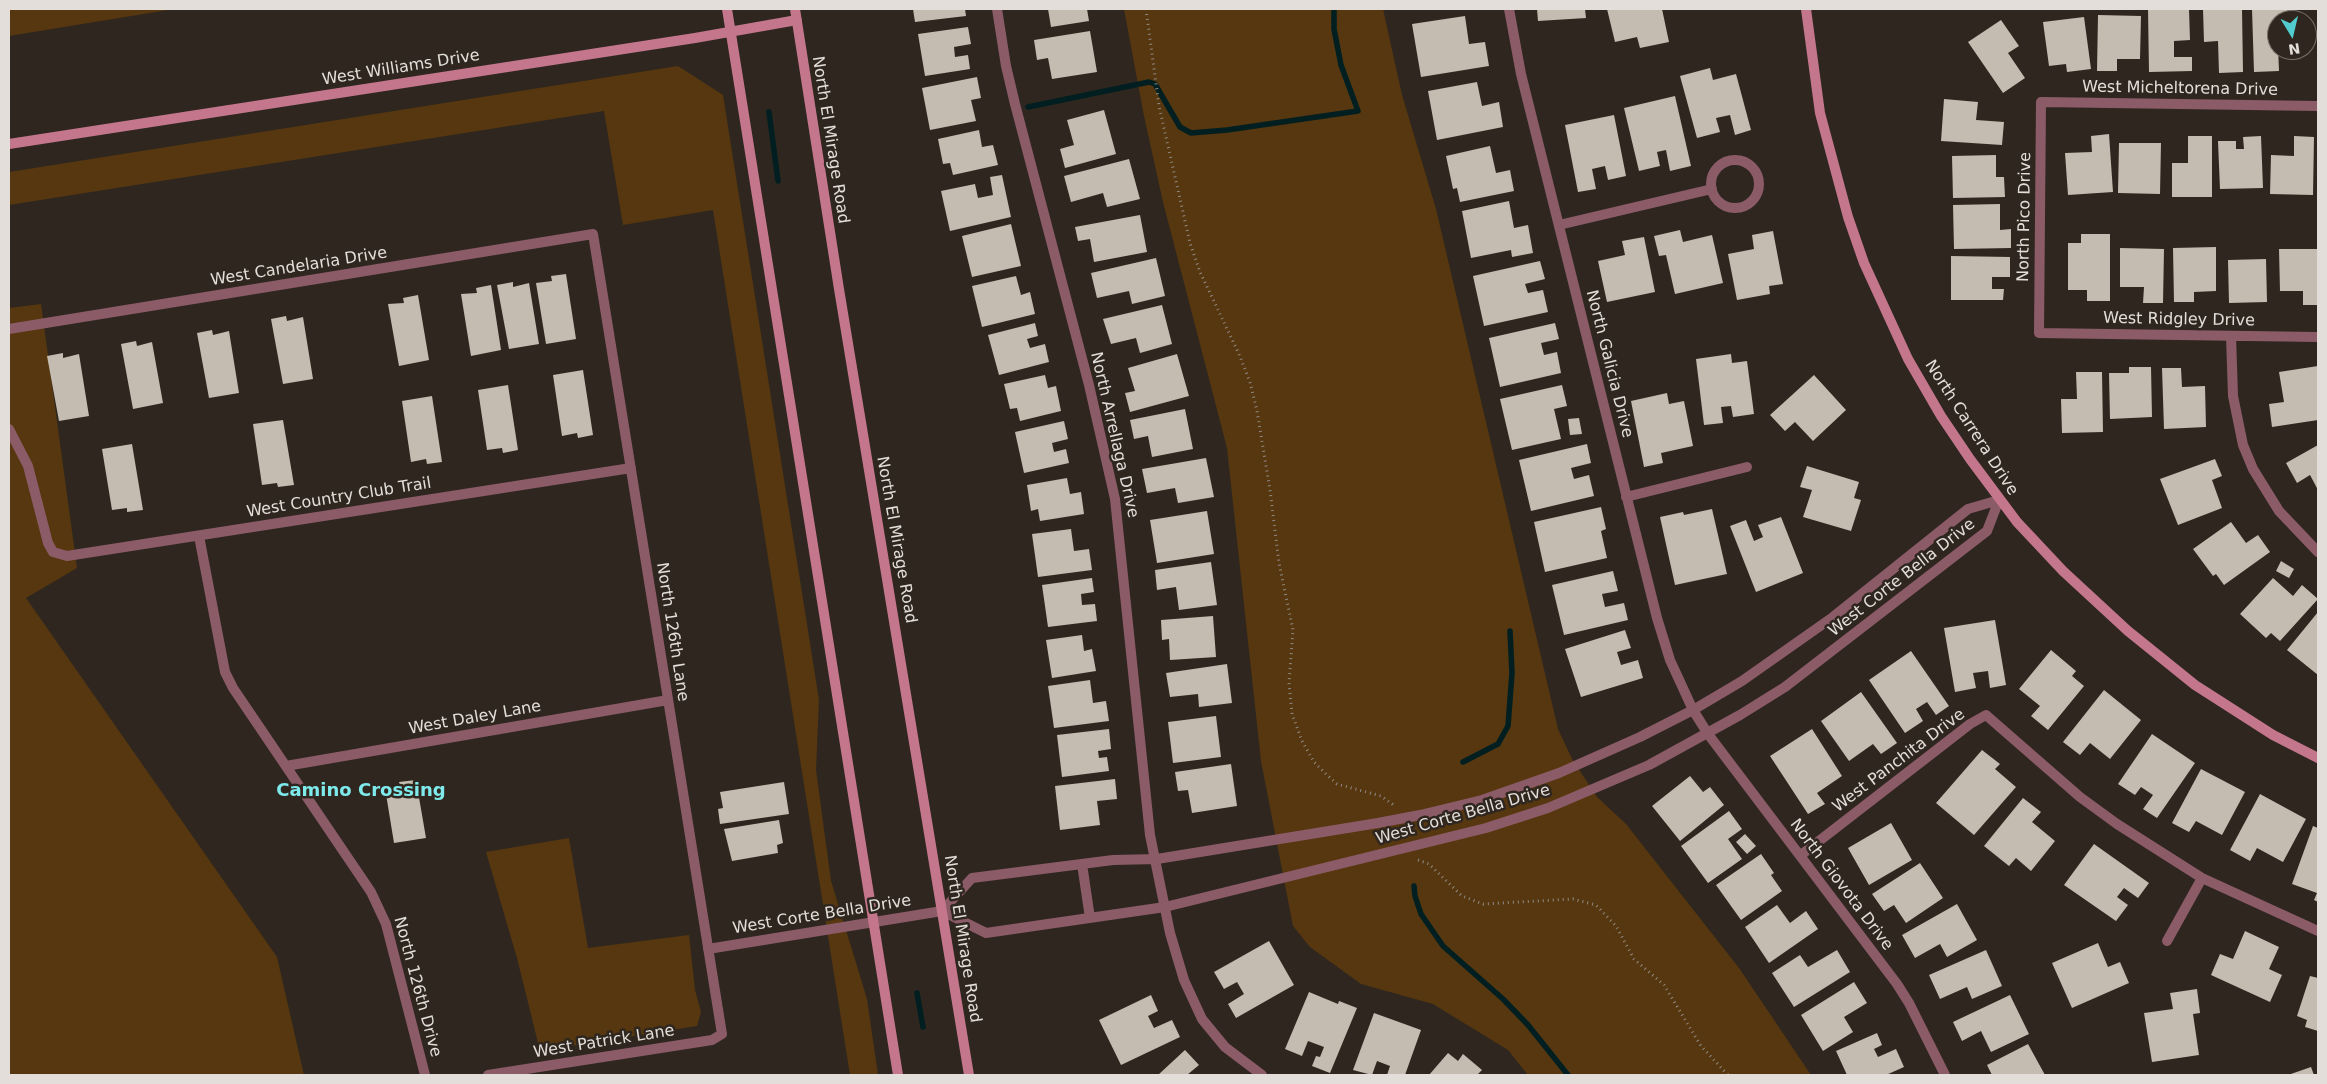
<!DOCTYPE html>
<style>
body{margin:0}
#map{position:relative;width:2327px;height:1084px;overflow:hidden;background:#2f271f;font-family:"DejaVu Sans",sans-serif}
canvas{display:block}
.frame{position:absolute;inset:0;border:10px solid #e3ded9;pointer-events:none}
.north{position:absolute;left:2267px;top:10px;width:50px;height:50px;box-sizing:border-box;background:#2f271f;border:1px solid #777069;border-radius:50%;rotate:171deg;font-size:14px;font-weight:700;line-height:20px;text-align:center;color:#e3ded9}
.north::after{content:'';display:block;margin:auto;width:18px;height:22px;background:#52cdcf;clip-path:polygon(50% 0,100% 100%,50% 72%,0 100%)}
</style>
<div id="map">
<canvas width="2327" height="1084"></canvas>
<div class="frame"></div>
<div class="north">N</div>
</div>
<script>
const g = document.querySelector('canvas').getContext('2d');
g.lineJoin = 'round';
function fill(path, color) {
  g.fillStyle = color;
  g.fill(path, 'evenodd');
}
function toPath(rows) {
  const path = new Path2D();
  for (const r of rows) {
    if (r.length === 3) {
      path.moveTo(r[0] + r[2], r[1]);
      path.arc(r[0], r[1], r[2], 0, 2 * Math.PI);
      continue;
    }
    path.moveTo(r[0], r[1]);
    for (let i = 2; i < r.length; i += 2) path.lineTo(r[i], r[i + 1]);
  }
  return path;
}
function trace(path, color, width, dash) {
  g.strokeStyle = color;
  g.lineWidth = width;
  g.lineCap = dash ? 'butt' : 'round';
  g.setLineDash(dash || []);
  g.stroke(path);
}
function label(font, color, halo, rows, align = 'center') {
  g.font = font + ' "DejaVu Sans",sans-serif';
  g.lineWidth = 5;
  g.setLineDash([]);
  g.textBaseline = 'middle';
  g.strokeStyle = halo;
  g.fillStyle = color;
  for (const [text, x, y, turn = 0] of rows) {
    g.save();
    g.translate(x, y);
    g.rotate((+turn || 0) * Math.PI / 180);
    g.textAlign = isNaN(turn) ? turn : align;
    if (halo) g.strokeText(text, 0, 0);
    g.fillText(text, 0, 0);
    g.restore();
  }
}
fill(toPath([
 [9,9,174,9,9,36],
 [1124,9,1383,9,1402,95,1436,209,1558,729,1572,759,1597,797,1626,824,1739,968,1811,1075,1528,1075,1508,1050,1433,1004,1361,984,1310,947,1293,926,1261,761,1227,448,1163,202,1144,116],
 [678,66,723,95,819,700,816,770,831,881,867,999,878,1075,850,1075,713,210,623,225,604,111,9,205,9,172],
 [41,304,77,568,26,598,277,957,304,1075,9,1075,9,308],
 [569,838,588,948,689,935,695,990,701,1012,697,1026,540,1051,517,958,486,852]
]), '#56370f');
trace(toPath([
 [1028,107,1149,82,1155,84,1180,127,1191,133,1227,130,1358,111,1341,65,1334,29,1334,9],
 [769,112,778,181],
 [1463,762,1498,744,1508,726,1512,673,1510,631],
 [1414,886,1415,896,1421,914,1443,946,1503,999,1528,1025,1568,1075],
 [917,993,923,1027]
]), '#011f20', 5.5);
fill(toPath([
 [913,9,965,9,966,16,915,22],
 [1048,9,1087,9,1089,21,1051,27],
 [1537,9,1585,9,1586,18,1538,21],
 [1607,9,1662,9,1669,42,1640,48,1637,37,1615,42],
 [2148,9,2189,9,2190,40,2174,41,2174,57,2192,57,2192,71,2149,72],
 [2203,9,2242,9,2243,72,2219,73,2218,41,2204,42],
 [2252,9,2293,9,2293,20,2277,20,2279,71,2254,72],
 [2098,15,2141,16,2140,59,2117,59,2117,71,2097,71],
 [1465,16,1469,44,1485,42,1489,66,1421,77,1412,24],
 [2084,17,2091,69,2067,72,2066,64,2049,66,2043,22],
 [2001,20,2019,46,2008,53,2025,78,2003,93,1968,42],
 [968,27,971,44,954,47,955,57,968,55,970,69,925,76,918,34],
 [1090,31,1097,72,1052,79,1048,58,1037,60,1034,40],
 [1710,68,1713,80,1736,74,1751,130,1735,135,1730,115,1716,118,1720,132,1697,138,1680,76],
 [977,77,981,98,971,100,976,121,930,130,922,88],
 [1477,82,1482,106,1499,102,1503,127,1437,140,1428,91],
 [1675,96,1691,166,1670,171,1666,150,1657,152,1660,166,1639,171,1624,108],
 [1944,99,1978,102,1976,120,2004,122,2002,145,1941,141],
 [1104,110,1116,154,1065,168,1060,149,1074,145,1067,120],
 [1614,115,1626,176,1608,180,1605,166,1592,169,1596,189,1578,192,1565,125],
 [979,130,982,147,993,145,998,165,953,175,950,163,943,164,938,139],
 [2109,134,2113,192,2068,195,2065,153,2092,152,2091,136],
 [2188,136,2212,136,2212,197,2172,197,2172,163,2188,163],
 [2261,136,2263,188,2220,189,2218,141,2236,141,2236,149,2244,149,2243,137],
 [2294,136,2314,137,2313,195,2270,194,2271,155,2294,156],
 [2119,143,2161,143,2160,194,2118,193],
 [1490,146,1496,173,1510,170,1514,191,1460,202,1457,188,1453,189,1446,156],
 [1996,155,1996,177,2004,177,2005,197,1953,198,1952,156],
 [1129,159,1140,199,1107,207,1103,193,1071,202,1064,176],
 [1002,175,1011,217,950,231,941,191,975,184,978,198,993,195,990,177],
 [1509,201,1514,228,1528,225,1533,253,1512,257,1511,250,1471,258,1462,211],
 [2000,204,2000,230,2011,229,2011,248,1954,249,1953,205],
 [1140,215,1147,252,1094,262,1090,239,1078,241,1075,227],
 [1011,224,1021,266,972,277,962,236],
 [1680,230,1683,242,1712,235,1723,283,1675,294,1666,255,1659,256,1654,236],
 [1773,231,1783,284,1769,286,1770,294,1737,300,1728,254,1754,249,1752,235],
 [2081,234,2110,234,2110,301,2087,301,2087,290,2068,290,2068,243,2081,243],
 [1644,237,1655,292,1607,302,1598,261,1625,255,1622,241],
 [2216,247,2216,291,2194,292,2194,302,2174,302,2173,248],
 [2120,248,2164,249,2163,303,2143,303,2144,287,2120,287],
 [2279,249,2318,249,2318,305,2303,305,2303,291,2280,291],
 [1951,256,2010,257,2010,277,1992,277,1992,289,2004,289,2003,300,1951,300],
 [1156,258,1165,296,1132,304,1129,291,1097,298,1091,273],
 [2266,259,2267,302,2229,303,2228,260],
 [1540,261,1545,279,1525,284,1528,293,1543,290,1548,312,1484,326,1473,276],
 [566,274,576,339,546,344,536,283,552,281,551,276],
 [1016,276,1021,295,1030,292,1035,314,982,327,972,286],
 [513,282,513,287,529,283,539,344,509,349,497,285],
 [491,285,501,350,471,356,461,294,477,293,476,288],
 [418,295,429,360,399,366,388,304,404,303,403,298],
 [1162,305,1172,344,1140,353,1136,338,1111,344,1103,319],
 [286,316,287,321,303,317,313,379,283,384,271,319],
 [1035,323,1038,336,1027,339,1030,348,1045,344,1049,362,999,375,988,335],
 [1555,323,1559,339,1541,343,1544,355,1557,352,1561,373,1500,387,1489,338],
 [212,330,213,335,229,331,239,393,209,398,197,333],
 [136,341,137,346,152,342,163,403,133,409,121,344],
 [63,353,63,358,79,354,89,416,59,421,47,356],
 [1177,354,1189,396,1130,412,1125,393,1135,391,1128,368],
 [1731,354,1732,363,1747,361,1754,414,1733,417,1731,406,1721,407,1723,423,1704,425,1696,359],
 [2318,366,2318,420,2272,427,2269,404,2284,402,2279,372],
 [2129,367,2151,367,2152,417,2110,419,2109,373,2129,373],
 [2162,368,2181,368,2182,387,2205,386,2206,427,2164,429],
 [583,370,593,435,578,438,577,433,562,436,553,375],
 [2076,372,2102,372,2103,432,2062,433,2061,399,2077,399],
 [1045,375,1048,388,1056,386,1061,411,1020,421,1017,408,1010,409,1004,384],
 [1814,375,1846,410,1813,441,1795,422,1785,431,1770,415],
 [508,385,518,450,503,453,502,448,487,450,478,390],
 [1562,385,1567,406,1554,409,1561,439,1512,450,1500,399],
 [1667,393,1669,404,1684,401,1693,446,1661,453,1663,463,1644,467,1631,401],
 [432,396,442,462,427,464,426,459,411,462,402,401],
 [1185,409,1193,449,1152,457,1148,436,1134,439,1130,420],
 [1579,418,1582,434,1570,435,1568,419],
 [283,420,294,485,278,487,277,483,262,485,253,424],
 [1064,421,1068,439,1052,443,1054,452,1066,449,1069,463,1024,473,1015,432],
 [132,444,143,510,127,512,127,508,112,510,102,449],
 [1587,444,1591,463,1571,468,1574,479,1589,475,1594,496,1531,511,1519,460],
 [2318,445,2318,490,2310,475,2297,483,2286,463],
 [1206,458,1214,497,1178,503,1175,488,1147,493,1142,469],
 [2215,459,2222,476,2212,480,2222,508,2178,525,2160,479],
 [1807,466,1859,482,1854,498,1861,500,1851,531,1803,517,1812,490,1800,487],
 [1067,478,1070,494,1081,492,1084,514,1040,521,1038,509,1031,511,1027,485],
 [1601,507,1606,529,1601,531,1607,558,1545,572,1534,522],
 [1712,509,1727,574,1675,585,1660,517,1683,512,1684,515],
 [1207,511,1214,554,1157,563,1150,520],
 [1781,517,1803,573,1756,592,1730,526,1746,520,1754,541,1763,537,1758,525],
 [2231,522,2246,543,2258,535,2270,552,2224,585,2216,574,2213,576,2193,549],
 [1071,529,1074,551,1089,549,1092,570,1038,577,1032,534],
 [2281,561,2294,569,2289,578,2276,571],
 [1211,562,1217,605,1179,610,1176,587,1157,590,1155,570],
 [1613,571,1618,591,1602,594,1605,607,1624,603,1628,620,1564,635,1552,585],
 [1092,578,1094,592,1081,594,1082,605,1095,604,1097,621,1048,627,1042,585],
 [2273,578,2293,596,2302,585,2318,599,2280,641,2271,633,2266,638,2240,614],
 [2318,612,2318,675,2287,650],
 [1213,616,1216,657,1170,660,1169,639,1162,640,1161,620],
 [1995,620,2006,685,1990,688,1988,671,1973,673,1976,688,1955,692,1944,628],
 [1625,630,1631,648,1617,652,1621,665,1638,660,1643,678,1581,697,1565,649],
 [1082,635,1084,651,1092,649,1096,671,1052,678,1046,640],
 [2051,650,2076,671,2072,676,2084,686,2048,730,2031,716,2040,706,2019,689],
 [1911,651,1949,706,1936,715,1927,702,1916,709,1923,721,1905,733,1869,680],
 [1227,664,1232,703,1199,707,1198,694,1170,697,1166,673],
 [1090,680,1093,703,1106,701,1109,721,1054,728,1048,686],
 [2104,690,2141,720,2110,759,2090,743,2080,755,2063,742],
 [1861,692,1897,743,1881,754,1873,744,1849,761,1821,721],
 [1216,716,1221,757,1173,763,1168,722],
 [1109,729,1111,749,1098,751,1099,758,1107,757,1109,771,1062,777,1057,735],
 [1812,729,1842,776,1817,793,1825,804,1808,814,1770,756],
 [2152,734,2195,763,2157,818,2143,809,2153,795,2141,787,2135,795,2118,784],
 [1982,750,2000,764,1995,769,2016,787,1974,835,1936,803],
 [1231,764,1237,806,1192,813,1188,790,1178,791,1175,772],
 [2201,769,2245,792,2222,835,2196,821,2189,832,2172,823],
 [1690,776,1703,792,1710,787,1724,805,1680,841,1652,806],
 [1115,779,1117,799,1097,801,1100,825,1060,830,1055,786],
 [416,780,426,838,394,843,385,788,400,786,399,782],
 [784,782,789,814,720,824,718,809,723,808,720,792],
 [2260,794,2306,819,2283,862,2257,848,2250,861,2230,850],
 [2023,798,2041,812,2032,822,2055,841,2031,871,2016,858,2009,866,1984,846],
 [1729,811,1742,829,1728,839,1742,859,1708,883,1681,846],
 [779,820,783,843,777,845,778,853,732,861,724,829],
 [1891,823,1912,860,1869,885,1848,848],
 [2313,826,2318,828,2318,902,2314,900,2317,893,2292,884],
 [1745,834,1756,846,1747,854,1736,842],
 [2094,844,2149,883,2138,898,2124,888,2117,897,2128,905,2116,921,2064,885],
 [1761,854,1774,873,1771,875,1782,891,1741,920,1716,885],
 [1920,863,1943,898,1906,923,1894,905,1884,911,1872,894],
 [1957,904,1977,940,1947,957,1940,944,1915,958,1902,935],
 [1777,905,1790,923,1806,911,1818,929,1769,963,1745,927],
 [2245,931,2279,947,2269,969,2282,975,2270,1002,2211,975,2220,954,2233,959],
 [1269,941,1294,985,1236,1018,1228,1004,1244,994,1237,982,1224,989,1214,972],
 [2098,943,2108,967,2120,962,2129,983,2072,1008,2052,963],
 [1837,950,1850,972,1794,1007,1772,973,1800,955,1808,967],
 [1986,950,2002,986,1972,999,1967,987,1940,999,1929,975],
 [2310,976,2318,978,2318,1031,2305,1027,2307,1020,2297,1016],
 [1854,982,1867,1003,1844,1017,1853,1032,1823,1051,1801,1015],
 [2197,989,2200,1013,2193,1014,2199,1055,2152,1062,2144,1013,2173,1009,2170,993],
 [1309,992,1338,1004,1339,1001,1357,1008,1330,1073,1312,1066,1316,1056,1320,1057,1324,1047,1308,1041,1302,1056,1285,1049],
 [1151,995,1158,1011,1148,1016,1154,1028,1172,1020,1180,1037,1121,1065,1099,1020],
 [2010,995,2029,1034,1991,1052,1981,1031,1962,1041,1953,1022],
 [1374,1013,1421,1030,1405,1075,1387,1075,1390,1066,1377,1061,1372,1075,1353,1070],
 [1877,1033,1882,1045,1874,1049,1878,1057,1896,1049,1904,1067,1886,1075,1847,1075,1836,1051],
 [2028,1044,2045,1075,1992,1075,1987,1065],
 [1185,1050,1199,1065,1187,1075,1158,1075],
 [1448,1053,1458,1061,1463,1054,1482,1070,1478,1074,1480,1075,1429,1075],
 [2311,1067,2314,1075,2288,1075]
]), '#c4bcb0');
trace(toPath([
 [1146,9,1159,106,1190,243,1200,272,1239,354,1250,382,1257,411,1270,490,1279,563,1293,630,1289,683,1292,714,1302,741,1314,762,1327,775,1337,784,1381,796,1395,806],
 [1418,860,1429,864,1462,896,1483,904,1573,899,1596,905,1616,926,1634,959,1664,985,1701,1046,1728,1075]
]), '#908a83', 3, [1, 4]);
trace(toPath([
 [997,9,1006,66,1015,104,1089,385,1115,499,1150,835,1170,933,1184,980,1202,1019,1225,1047,1262,1075],
 [1509,9,1521,74,1657,618,1670,660,1693,710,1708,734,1897,984,1909,1003,1945,1075],
 [2318,106,2041,102,2039,333,2318,337],
 [1735,184,24],
 [1559,225,1712,189],
 [9,329,593,234,722,1034,712,1040,488,1075],
 [2231,336,2233,396,2243,445,2253,469,2279,511,2318,552],
 [9,429,28,466,48,543,53,552,67,556,631,468],
 [1626,497,1747,467],
 [199,536,225,672,233,688,371,892,386,924,425,1075],
 [286,766,668,700],
 [1801,855,1970,724,1986,715,2080,797,2117,824,2202,878,2318,931],
 [1082,864,1090,918],
 [942,911,972,878,1113,860,1157,859,1378,823,1420,815,1482,800,1559,773,1640,737,1693,710,1742,681,1833,617,1968,509,1999,500],
 [2167,941,2202,878],
 [708,949,942,911,986,933,1165,907,1486,828,1548,808,1649,765,1740,715,1785,687,1987,531,1999,500]
]), '#8c5b68', 10);
trace(toPath([
 [727,9,898,1075],
 [795,9,839,289,969,1075],
 [1806,9,1820,113,1848,217,1864,263,1908,359,1941,416,1970,459,2017,522,2063,571,2128,631,2195,685,2273,735,2318,758],
 [9,144,695,38,797,20]
]), '#c4768c', 10);
label('16px', '#e3ded9', '#2f271f', [
 ["West Williams Drive",401,68,-9],
 ["West Micheltorena Drive",2180,89,1],
 ["North El Mirage Road",830,140,81],
 ["North Pico Drive",2025,217,-89],
 ["West Candelaria Drive",299,267,-9],
 ["West Ridgley Drive",2179,320,1],
 ["North Galicia Drive",1609,364,76],
 ["North Carrera Drive",1971,428,57],
 ["North Arrellaga Drive",1114,435,77],
 ["West Country Club Trail",339,498,-9],
 ["North El Mirage Road",896,540,80],
 ["West Corte Bella Drive",1902,578,-38],
 ["North 126th Lane",672,632,81],
 ["West Daley Lane",475,718,-10],
 ["West Panchita Drive",1899,761,-37],
 ["West Corte Bella Drive",1463,815,-16],
 ["North Giovota Drive",1841,885,53],
 ["West Corte Bella Drive",822,915,-9],
 ["North El Mirage Road",962,939,81],
 ["North 126th Drive",417,987,75],
 ["West Patrick Lane",604,1042,-9]
]);
label('bold 18px', '#7eeaec', '#2f271f', [
 ["Camino Crossing",361,791]
]);
</script>
